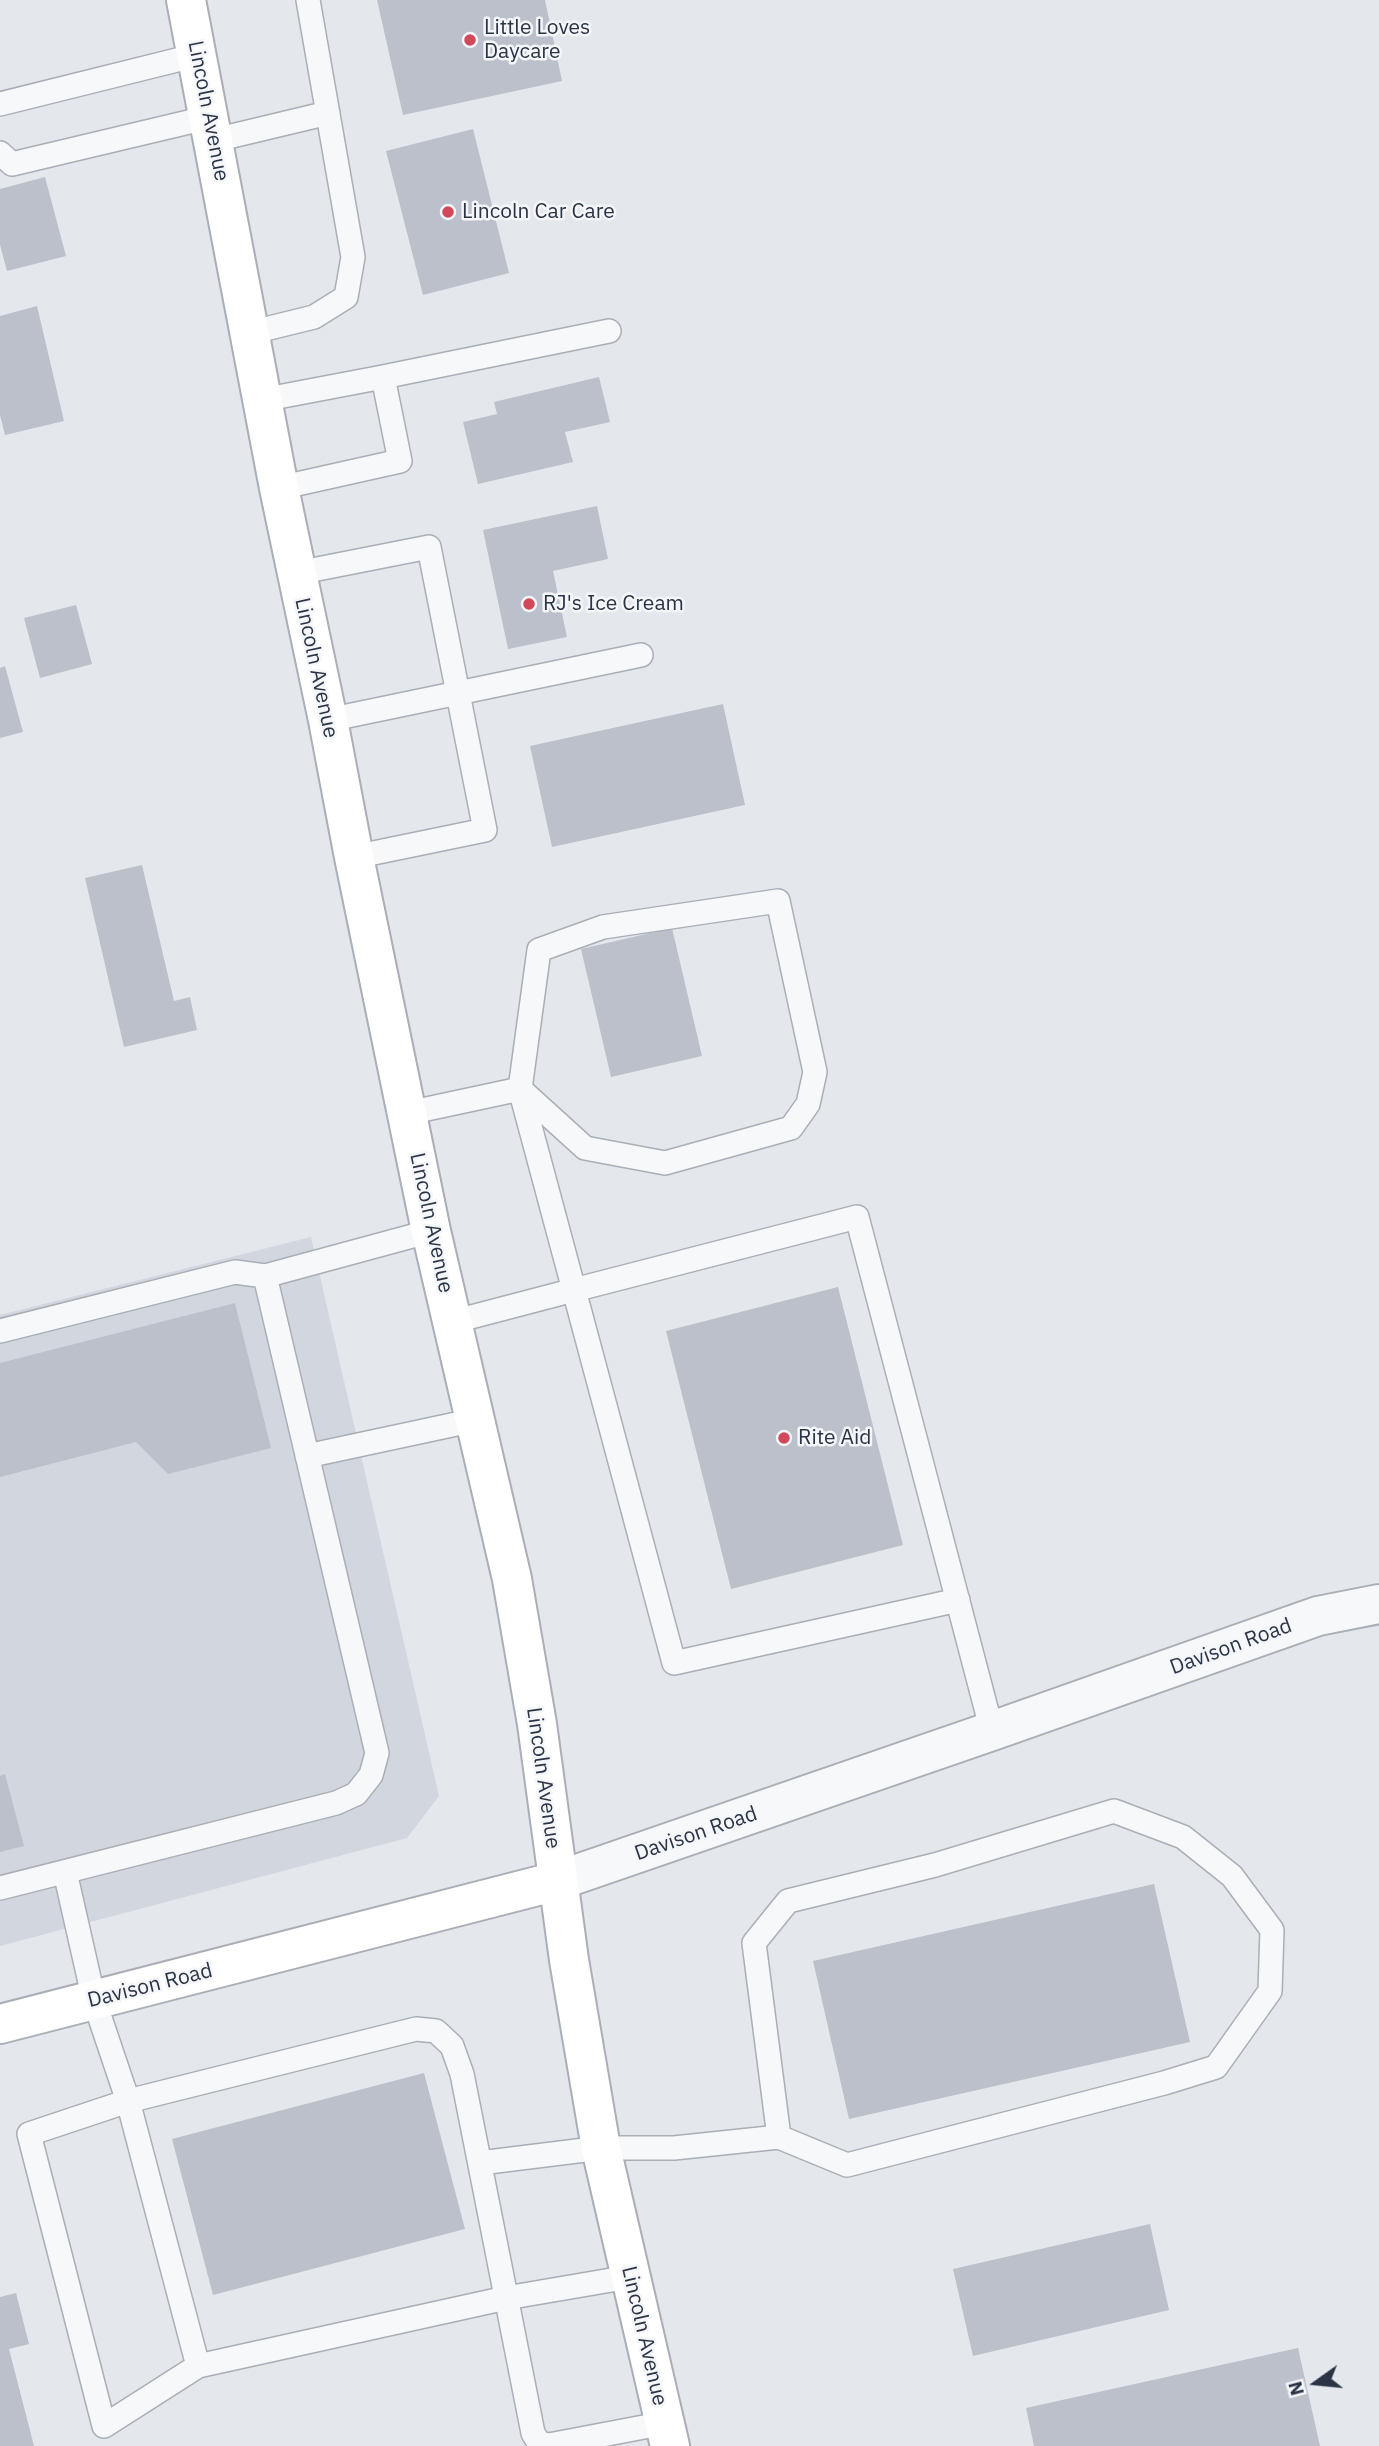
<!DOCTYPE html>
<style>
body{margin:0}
#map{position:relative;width:1379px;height:2446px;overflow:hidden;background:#e4e7ec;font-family:"IBM Plex Sans",sans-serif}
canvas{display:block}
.north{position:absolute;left:1281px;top:2348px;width:70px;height:70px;-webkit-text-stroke:5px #f4f6f9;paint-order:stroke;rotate:255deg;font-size:19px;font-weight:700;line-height:28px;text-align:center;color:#2b3445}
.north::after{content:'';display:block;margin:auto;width:24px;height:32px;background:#2b3445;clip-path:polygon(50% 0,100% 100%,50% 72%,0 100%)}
</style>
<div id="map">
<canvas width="1379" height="2446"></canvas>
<div class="north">N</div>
</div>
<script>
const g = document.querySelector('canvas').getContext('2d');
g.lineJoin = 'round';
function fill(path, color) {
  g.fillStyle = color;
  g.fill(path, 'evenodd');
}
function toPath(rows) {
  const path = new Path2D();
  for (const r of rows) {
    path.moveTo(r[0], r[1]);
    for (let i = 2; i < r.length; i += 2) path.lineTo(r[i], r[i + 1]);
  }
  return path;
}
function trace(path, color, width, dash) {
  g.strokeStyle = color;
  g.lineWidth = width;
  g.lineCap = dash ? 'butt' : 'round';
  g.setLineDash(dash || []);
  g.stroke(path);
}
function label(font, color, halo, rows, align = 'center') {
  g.font = font + ' "IBM Plex Sans",sans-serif';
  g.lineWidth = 5;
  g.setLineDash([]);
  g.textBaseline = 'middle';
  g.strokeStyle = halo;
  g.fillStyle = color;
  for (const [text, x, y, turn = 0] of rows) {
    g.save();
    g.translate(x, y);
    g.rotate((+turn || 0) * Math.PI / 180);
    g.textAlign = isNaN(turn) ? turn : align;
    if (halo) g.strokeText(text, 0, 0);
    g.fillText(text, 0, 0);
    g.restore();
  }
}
fill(toPath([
 [311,1237,439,1796,407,1838,0,1946,0,1315]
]), '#d2d6de');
fill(toPath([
 [377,0,545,0,562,81,403,115],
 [473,129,509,273,423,295,386,151],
 [45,177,66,256,7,271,0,245,0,189],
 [37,306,64,421,5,435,0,415,0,316],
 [599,377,610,422,565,432,573,462,478,484,463,422,497,414,494,402],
 [597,506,608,559,553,571,567,637,508,649,483,530],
 [76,605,92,664,40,678,24,618],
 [5,666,23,732,0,738,0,668],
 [723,704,745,805,552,847,530,746],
 [142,865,174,1001,190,997,197,1030,124,1047,85,878],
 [672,928,702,1056,611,1077,581,949],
 [838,1287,903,1545,731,1589,666,1331],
 [235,1303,271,1448,168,1474,136,1442,0,1477,0,1363],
 [5,1774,24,1846,0,1852,0,1776],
 [1154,1884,1190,2042,849,2119,813,1961],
 [424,2073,465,2229,213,2295,172,2139],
 [1150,2224,1169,2310,973,2356,953,2269],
 [16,2293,29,2344,9,2349,34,2446,0,2446,0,2297],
 [1298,2348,1320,2446,1034,2446,1026,2408]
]), '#bbc0ca');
const lane = toPath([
 [0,104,197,55],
 [215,140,328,113],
 [0,153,12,164,210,117],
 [249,333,314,317,346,297,353,257,308,0],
 [383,377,609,331],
 [262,400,383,377,400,461,279,488],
 [297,573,429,547,485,830,354,857],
 [328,720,641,655],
 [408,1113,520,1089],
 [452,1322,574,1290,520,1089,539,950,603,927,778,901,815,1072,808,1104,791,1128,665,1163,585,1148,520,1089],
 [0,1331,235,1272,265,1276],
 [307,1456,475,1420],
 [958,1600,674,1663,574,1290,857,1217,992,1731],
 [65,1872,94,2000,128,2101,416,2029,436,2031,452,2046,462,2074,533,2433,539,2443,549,2445,665,2423],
 [0,1888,336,1803,356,1794,371,1775,377,1753,265,1276,431,1231],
 [480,2163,601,2148,674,2148,779,2137,847,2165,1164,2083,1216,2067,1270,1991,1272,1930,1232,1876,1183,1837,1114,1811,935,1865,788,1901,754,1943,779,2137],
 [198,2366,104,2426,29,2134,128,2101,198,2366,506,2298,629,2277]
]);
const street = toPath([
 [557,1881,992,1731,1318,1616,1379,1604]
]);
const secondary = toPath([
 [186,0,279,488,328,720,354,857,431,1231,512,1579,537,1724,569,1960,601,2148,670,2446],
 [0,2024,557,1881]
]);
trace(lane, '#a9aeb7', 26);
trace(street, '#a9aeb7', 42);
trace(secondary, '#a9aeb7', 42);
trace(lane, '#f7f8fa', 23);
trace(street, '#f7f8fa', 38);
trace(secondary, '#fff', 38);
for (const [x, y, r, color] of [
 [470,40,7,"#d1495b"],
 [448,212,7,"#d1495b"],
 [529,604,7,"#d1495b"],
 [784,1438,7,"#d1495b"]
]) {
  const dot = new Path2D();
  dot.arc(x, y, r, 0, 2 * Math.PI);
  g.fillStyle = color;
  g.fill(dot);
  trace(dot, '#f4f6f9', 2.5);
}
label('21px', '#2b3445', '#f4f6f9', [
 ["Little Loves",484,28],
 ["Daycare",484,52],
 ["Lincoln Car Care",462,212],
 ["RJ's Ice Cream",543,604],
 ["Rite Aid",798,1438]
], 'left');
label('21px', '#2b3445', '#f4f6f9', [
 ["Lincoln Avenue",208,111,79],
 ["Lincoln Avenue",316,668,78],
 ["Lincoln Avenue",431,1223,78],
 ["Davison Road",1231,1647,-20],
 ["Lincoln Avenue",543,1778,82],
 ["Davison Road",696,1834,-19],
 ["Davison Road",150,1986,-14],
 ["Lincoln Avenue",644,2336,77]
]);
</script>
